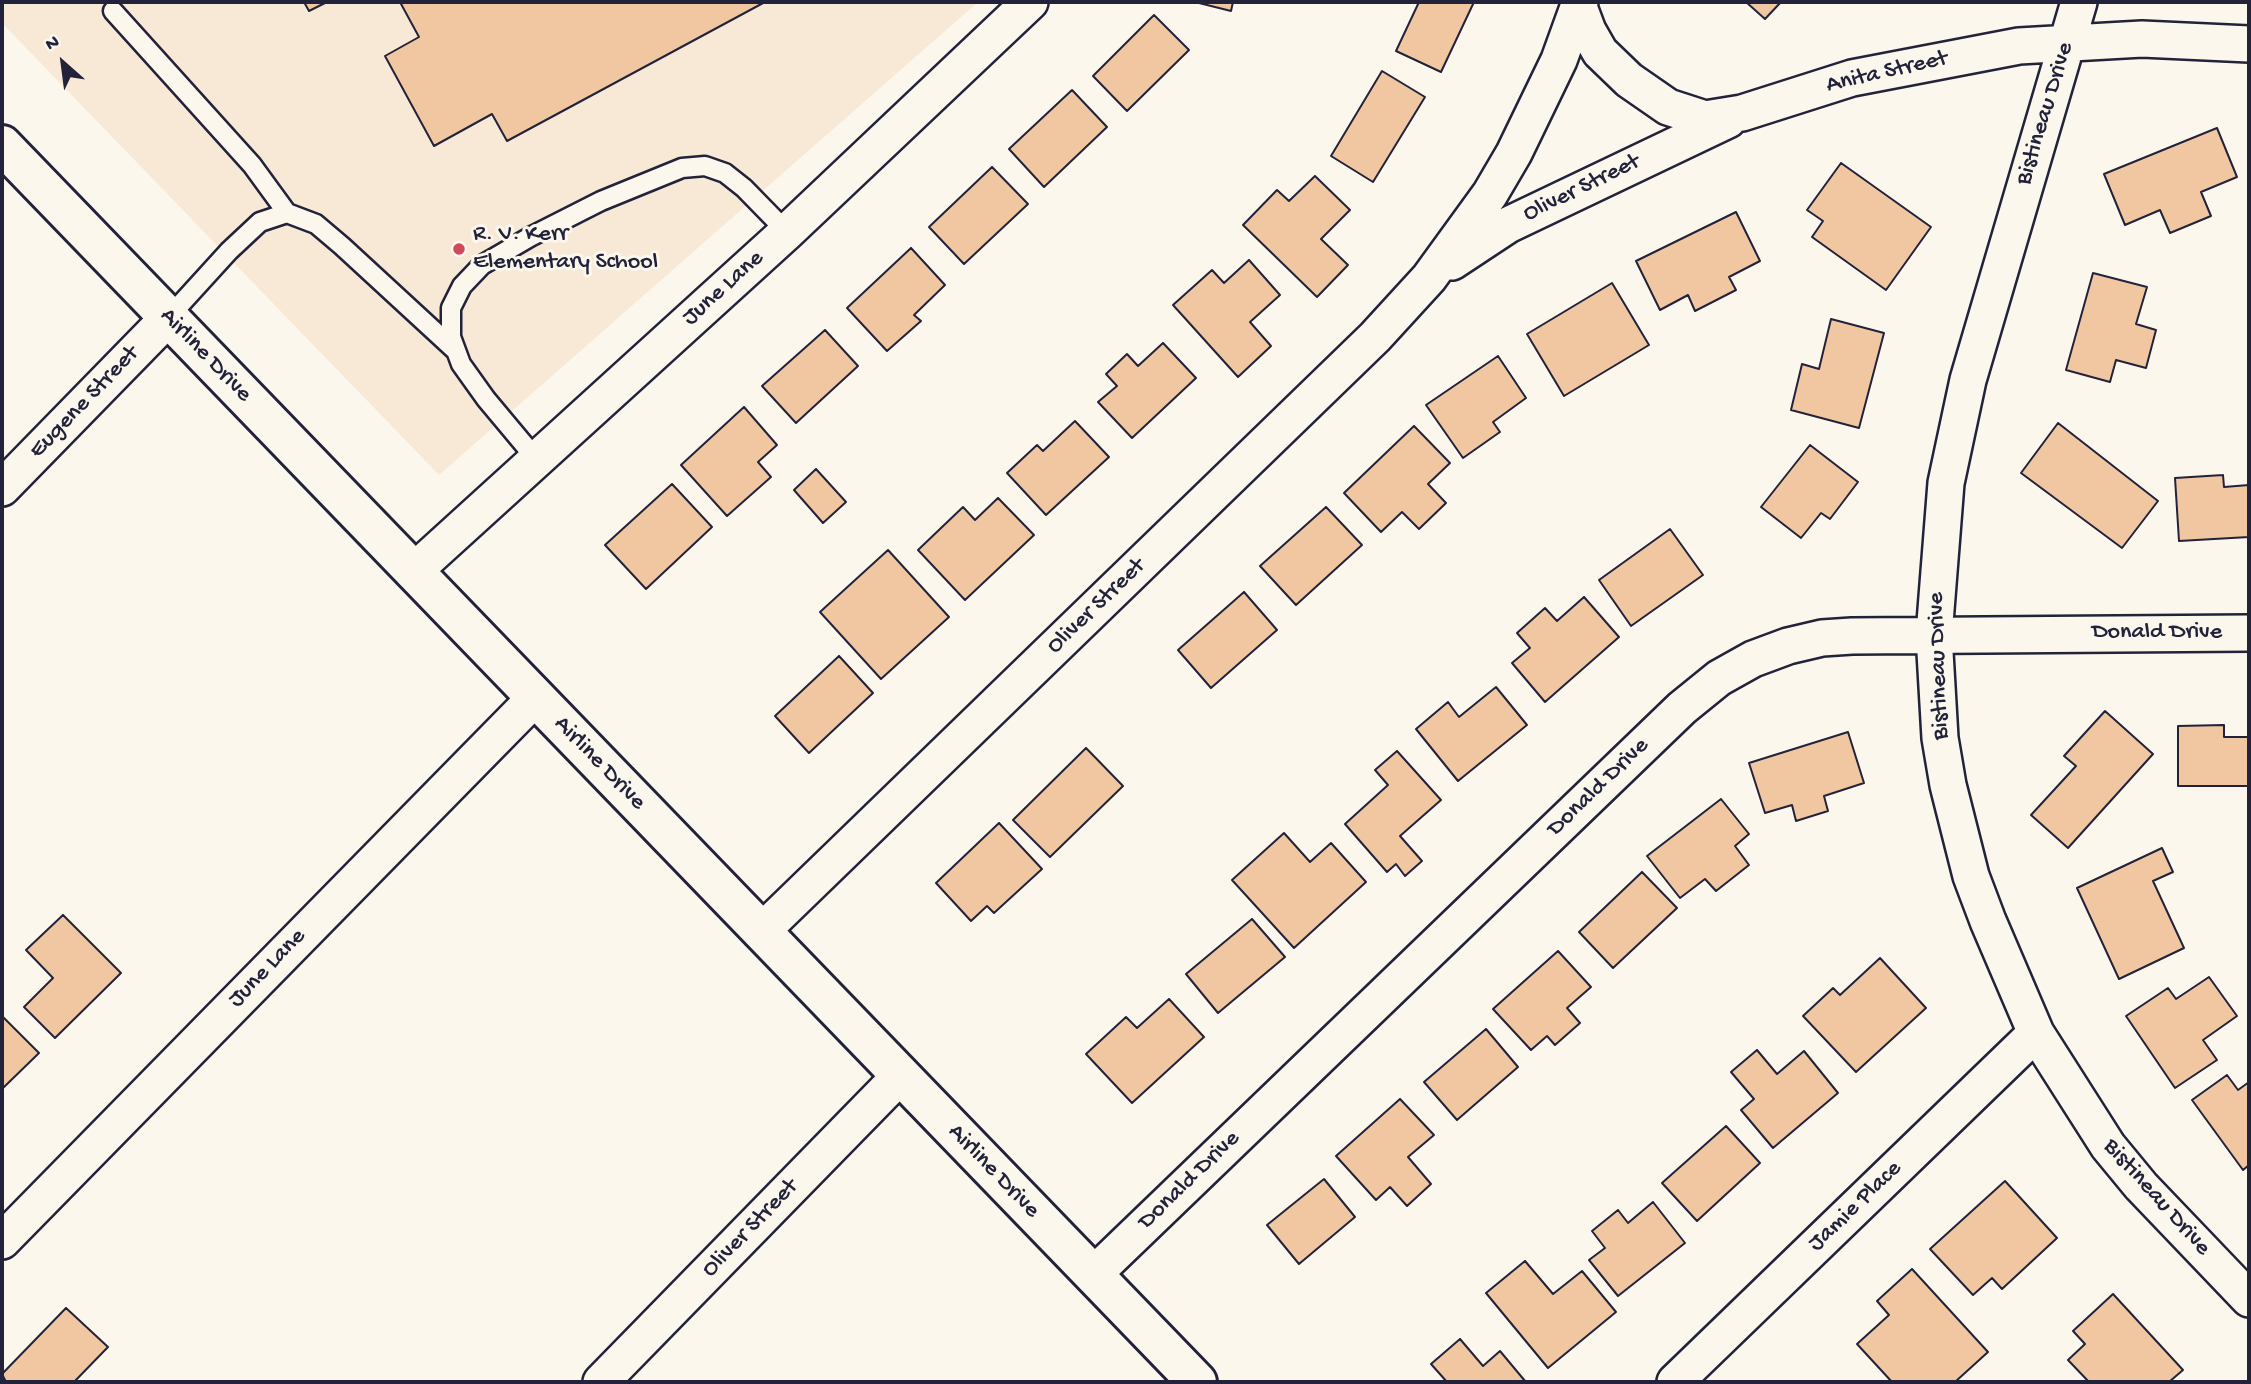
<!DOCTYPE html>
<style>
body{margin:0}
#map{position:relative;width:2251px;height:1384px;overflow:hidden;background:#fbf7ec;font-family:"Gochi Hand",sans-serif}
canvas{display:block}
.frame{position:absolute;inset:0;border:4px solid #22223b;pointer-events:none}
.north{position:absolute;left:28px;top:28px;width:70px;height:70px;-webkit-text-stroke:5px #fbf7ec;paint-order:stroke;rotate:332deg;font-size:19px;font-weight:700;line-height:28px;text-align:center;color:#22223b}
.north::after{content:'';display:block;margin:auto;width:24px;height:32px;background:#22223b;clip-path:polygon(50% 0,100% 100%,50% 72%,0 100%)}
</style>
<div id="map">
<canvas width="2251" height="1384"></canvas>
<div class="frame"></div>
<div class="north">N</div>
</div>
<script>
const g = document.querySelector('canvas').getContext('2d');
g.lineJoin = 'round';
function fill(path, color) {
  g.fillStyle = color;
  g.fill(path, 'evenodd');
}
function toPath(rows) {
  const path = new Path2D();
  for (const r of rows) {
    path.moveTo(r[0], r[1]);
    for (let i = 2; i < r.length; i += 2) path.lineTo(r[i], r[i + 1]);
  }
  return path;
}
function trace(path, color, width, dash) {
  g.strokeStyle = color;
  g.lineWidth = width;
  g.lineCap = dash ? 'butt' : 'round';
  g.setLineDash(dash || []);
  g.stroke(path);
}
function label(font, color, halo, rows, align = 'center') {
  g.font = font + ' "Gochi Hand",sans-serif';
  g.lineWidth = 6;
  g.setLineDash([]);
  g.textBaseline = 'middle';
  g.strokeStyle = halo;
  g.fillStyle = color;
  for (const [text, x, y, turn = 0] of rows) {
    g.save();
    g.translate(x, y);
    g.rotate((+turn || 0) * Math.PI / 180);
    g.textAlign = isNaN(turn) ? turn : align;
    if (halo) g.strokeText(text, 0, 0);
    g.fillText(text, 0, 0);
    g.restore();
  }
}
fill(toPath([
 [3,2,978,2,439,475,2,23]
]), '#f8e9d6');
const building = toPath([
 [304,2,327,2,309,11,304,2],
 [400,2,765,2,507,141,492,114,434,146,385,56,419,37,400,2],
 [1195,2,1233,2,1231,11,1195,2],
 [1419,2,1474,2,1441,72,1396,51,1419,2],
 [1746,2,1781,2,1765,19,1746,2],
 [1154,15,1189,50,1127,111,1093,76,1154,15],
 [1382,71,1425,97,1373,182,1331,156,1382,71],
 [1072,90,1107,127,1044,187,1009,149,1072,90],
 [2217,128,2237,177,2201,192,2211,216,2170,233,2160,210,2125,225,2104,174,2217,128],
 [1841,163,1931,227,1886,290,1812,237,1823,221,1807,210,1841,163],
 [992,167,1028,204,964,264,929,227,992,167],
 [1315,176,1350,210,1321,239,1348,265,1317,297,1243,225,1277,190,1289,201,1315,176],
 [1736,212,1760,261,1729,277,1736,290,1695,311,1688,295,1660,310,1636,261,1736,212],
 [911,248,945,285,914,315,921,321,887,351,847,308,911,248],
 [1249,260,1280,295,1250,322,1271,346,1238,377,1173,305,1212,270,1224,283,1249,260],
 [2093,273,2147,287,2136,324,2156,330,2146,368,2116,360,2110,382,2066,370,2093,273],
 [1612,283,1649,345,1564,396,1527,334,1612,283],
 [1831,319,1884,333,1859,428,1791,410,1802,364,1819,369,1831,319],
 [825,330,858,366,796,423,762,386,825,330],
 [1163,343,1196,378,1132,438,1098,402,1117,386,1106,374,1127,354,1138,366,1163,343],
 [1498,356,1526,398,1493,422,1500,432,1463,458,1426,405,1498,356],
 [744,407,777,445,758,462,771,477,727,516,681,465,744,407],
 [1075,421,1109,457,1046,515,1007,473,1037,445,1043,451,1075,421],
 [2058,423,2158,501,2122,548,2021,473,2058,423],
 [1414,426,1450,463,1428,484,1446,503,1419,529,1402,512,1381,532,1344,493,1414,426],
 [1810,445,1858,482,1830,519,1821,513,1801,538,1761,507,1810,445],
 [816,469,846,502,823,523,794,490,816,469],
 [2223,475,2224,487,2249,485,2249,537,2179,541,2175,478,2223,475],
 [672,484,712,527,646,589,605,545,672,484],
 [998,498,1034,535,965,600,918,550,963,507,975,520,998,498],
 [1326,507,1362,545,1296,605,1260,566,1326,507],
 [1670,529,1703,575,1631,626,1599,580,1670,529],
 [888,550,949,617,881,679,820,612,888,550],
 [1244,592,1277,630,1211,688,1178,650,1244,592],
 [1584,597,1619,637,1545,702,1512,663,1530,648,1517,633,1545,608,1557,621,1584,597],
 [839,656,873,693,809,753,775,716,839,656],
 [1496,687,1527,725,1458,781,1416,729,1448,702,1459,717,1496,687],
 [2105,711,2153,754,2068,848,2031,815,2076,766,2064,756,2105,711],
 [2224,725,2224,737,2249,737,2249,786,2178,786,2178,726,2224,725],
 [1848,732,1864,783,1824,796,1828,811,1796,821,1792,805,1765,813,1749,763,1848,732],
 [1086,748,1123,786,1050,857,1013,820,1086,748],
 [1397,751,1441,800,1400,836,1422,861,1405,876,1396,864,1387,872,1345,824,1388,785,1375,770,1397,751],
 [1721,799,1749,834,1735,846,1749,865,1716,891,1705,879,1680,898,1647,856,1721,799],
 [999,823,1042,869,994,913,987,906,971,921,936,883,999,823],
 [1284,833,1310,862,1331,843,1366,882,1294,948,1232,880,1284,833],
 [2162,848,2173,872,2153,881,2184,948,2119,979,2077,888,2162,848],
 [1642,872,1677,908,1613,968,1579,932,1642,872],
 [63,915,121,973,55,1038,24,1007,53,978,26,950,63,915],
 [1252,919,1285,957,1218,1013,1186,974,1252,919],
 [1558,951,1591,987,1567,1008,1580,1023,1555,1045,1547,1036,1531,1050,1493,1009,1558,951],
 [1880,958,1926,1008,1856,1072,1803,1016,1833,988,1840,995,1880,958],
 [2209,977,2237,1016,2203,1040,2217,1060,2175,1088,2126,1016,2168,988,2176,999,2209,977],
 [1169,999,1204,1037,1132,1103,1086,1054,1126,1017,1137,1028,1169,999],
 [2,1016,39,1053,2,1089,2,1016],
 [1486,1029,1518,1067,1457,1120,1424,1082,1486,1029],
 [1757,1050,1777,1074,1804,1051,1838,1093,1773,1148,1741,1110,1754,1099,1731,1072,1757,1050],
 [2227,1075,2238,1090,2249,1082,2249,1165,2243,1170,2192,1100,2227,1075],
 [1400,1099,1434,1135,1408,1157,1431,1184,1407,1206,1390,1187,1376,1200,1336,1156,1400,1099],
 [1726,1126,1760,1163,1697,1221,1662,1183,1726,1126],
 [1324,1179,1355,1217,1299,1264,1267,1225,1324,1179],
 [2005,1181,2057,1238,2002,1289,1992,1278,1973,1295,1930,1249,2005,1181],
 [1653,1202,1685,1243,1618,1296,1589,1260,1605,1248,1592,1231,1618,1210,1628,1223,1653,1202],
 [1525,1261,1553,1294,1582,1271,1616,1312,1548,1368,1486,1293,1525,1261],
 [1912,1269,1988,1352,1955,1382,1892,1382,1857,1344,1889,1315,1877,1301,1912,1269],
 [2113,1294,2183,1370,2169,1382,2089,1382,2068,1360,2085,1344,2073,1331,2113,1294],
 [66,1308,108,1347,74,1382,6,1382,2,1374,66,1308],
 [1460,1339,1483,1366,1500,1351,1525,1381,1447,1382,1431,1364,1460,1339]
]);
fill(building, '#f1c7a1');
trace(building, '#22223b', 2);
const service = toPath([
 [113,11,252,165,287,213],
 [168,318,229,251,260,222,287,213,316,224,342,246,456,351],
 [537,460,486,399,461,364,451,337,451,308,462,286,482,265,530,237,601,201,682,168,705,166,725,173,744,188,787,232]
]);
const minor = toPath([
 [2079,2,1968,380,1946,483,1934,635,1940,738,1948,785,1971,876,1988,921,2036,1033,2108,1146,2141,1186,2249,1299],
 [1579,7,1588,31,1600,52,1629,80,1668,107,1705,119,1742,113,1852,78,2019,46,2142,39,2249,44],
 [1452,262,1508,225,1728,120],
 [2,488,168,318],
 [413,572,787,232,1030,2],
 [761,932,1375,337,1429,278,1490,194,1514,153,1559,60,1580,2],
 [2,1241,535,698],
 [1093,1275,1682,708,1719,678,1753,659,1788,646,1822,638,1852,636,2249,633],
 [601,1382,900,1076],
 [1675,1382,2036,1033]
]);
const secondary = toPath([
 [2,145,1197,1382]
]);
trace(service, '#22223b', 23);
trace(minor, '#22223b', 40);
trace(secondary, '#22223b', 44);
trace(service, '#fbf7ec', 18);
trace(minor, '#fbf7ec', 35);
trace(secondary, '#fbf7ec', 38);
for (const [x, y, r, color] of [
 [459,249,7,"#d1495b"]
]) {
  const dot = new Path2D();
  dot.arc(x, y, r, 0, 2 * Math.PI);
  g.fillStyle = color;
  g.fill(dot);
  trace(dot, '#fbf7ec', 2.5);
}
label('24px', '#22223b', '#fbf7ec', [
 ["Anita Street",1887,73,-13],
 ["Bistineau Drive",2046,114,-73],
 ["Oliver Street",1582,189,-26],
 ["June Lane",724,289,-42],
 ["Airline Drive",205,356,46],
 ["Eugene Street",85,403,-46],
 ["Oliver Street",1097,607,-44],
 ["Donald Drive",2157,633],
 ["Bistineau Drive",1940,666,-92],
 ["Airline Drive",599,764,46],
 ["Donald Drive",1599,788,-44],
 ["June Lane",268,969,-46],
 ["Airline Drive",993,1172,46],
 ["Donald Drive",1190,1181,-44],
 ["Bistineau Drive",2156,1198,48],
 ["Jamie Place",1856,1207,-44],
 ["Oliver Street",751,1229,-46]
]);
label('24px', '#22223b', '#fbf7ec', [
 ["R. V. Kerr",473,235],
 ["Elementary School",473,263]
], 'left');
</script>
